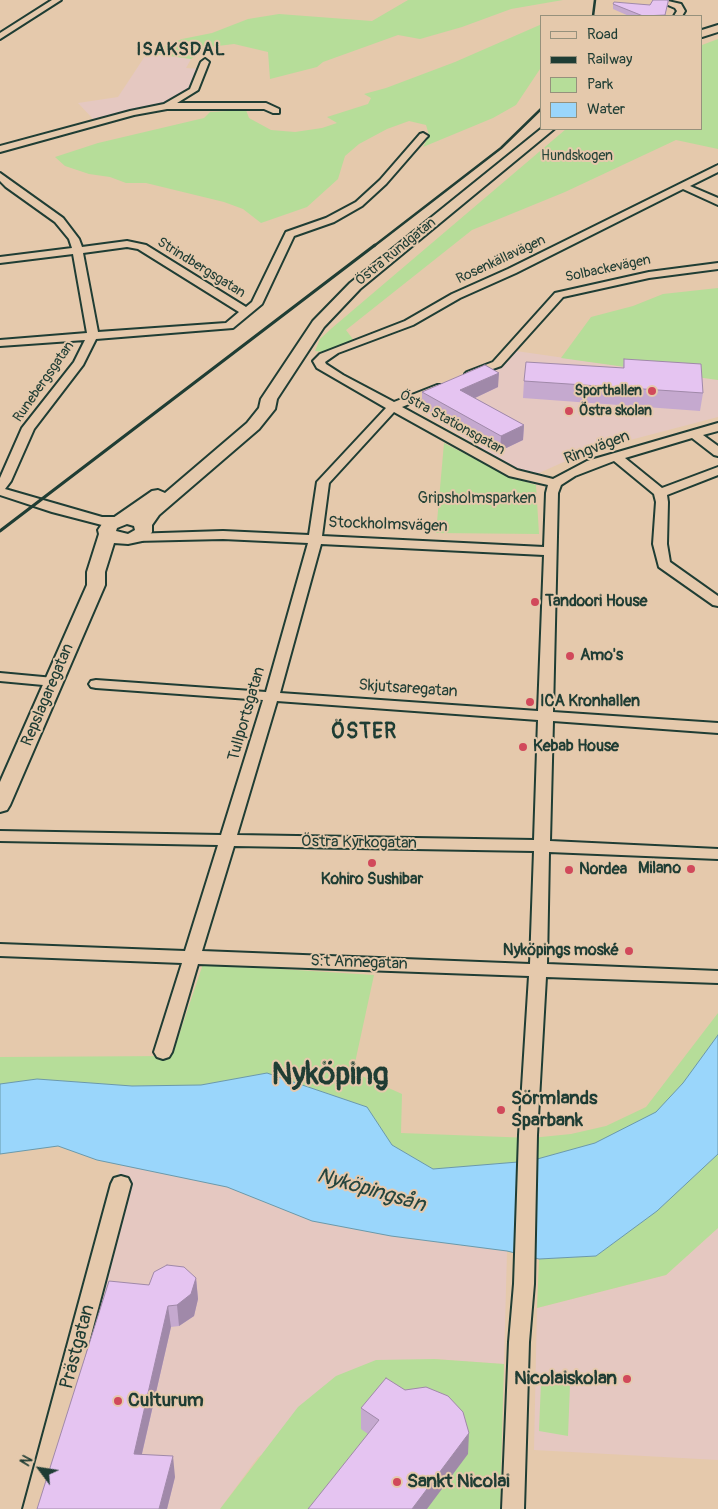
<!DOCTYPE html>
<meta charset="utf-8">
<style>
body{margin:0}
#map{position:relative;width:718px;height:1509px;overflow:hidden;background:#e5c9ac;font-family:Pangolin,sans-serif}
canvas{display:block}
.legend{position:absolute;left:540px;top:15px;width:162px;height:115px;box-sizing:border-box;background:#e5c9ac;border:1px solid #96917c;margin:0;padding:6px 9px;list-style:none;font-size:15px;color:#1f3d34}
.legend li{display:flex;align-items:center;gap:10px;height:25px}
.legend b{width:25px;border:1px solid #96917c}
.north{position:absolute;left:15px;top:1444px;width:50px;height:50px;-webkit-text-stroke:4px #e5c9ac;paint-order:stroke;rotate:301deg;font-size:14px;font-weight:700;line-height:20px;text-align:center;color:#1f3d34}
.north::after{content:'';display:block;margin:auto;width:18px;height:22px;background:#1f3d34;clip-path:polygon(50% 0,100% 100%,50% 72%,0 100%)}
</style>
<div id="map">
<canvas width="718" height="1509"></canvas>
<ul class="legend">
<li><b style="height:6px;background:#e5c9ac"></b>Road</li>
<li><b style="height:6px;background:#1f3d34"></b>Railway</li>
<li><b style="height:14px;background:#b6dd99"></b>Park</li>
<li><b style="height:14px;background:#9ad6fb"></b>Water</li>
</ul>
<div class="north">N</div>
</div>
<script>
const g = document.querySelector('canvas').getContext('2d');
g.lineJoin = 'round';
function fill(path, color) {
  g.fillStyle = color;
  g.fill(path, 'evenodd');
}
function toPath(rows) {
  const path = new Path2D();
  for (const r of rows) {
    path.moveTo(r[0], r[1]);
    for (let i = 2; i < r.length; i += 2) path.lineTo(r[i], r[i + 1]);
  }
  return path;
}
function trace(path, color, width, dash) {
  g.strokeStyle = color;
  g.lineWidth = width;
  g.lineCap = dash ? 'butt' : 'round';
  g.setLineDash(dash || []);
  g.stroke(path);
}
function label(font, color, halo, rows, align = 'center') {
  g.font = font + ' Pangolin,sans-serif';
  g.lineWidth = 4;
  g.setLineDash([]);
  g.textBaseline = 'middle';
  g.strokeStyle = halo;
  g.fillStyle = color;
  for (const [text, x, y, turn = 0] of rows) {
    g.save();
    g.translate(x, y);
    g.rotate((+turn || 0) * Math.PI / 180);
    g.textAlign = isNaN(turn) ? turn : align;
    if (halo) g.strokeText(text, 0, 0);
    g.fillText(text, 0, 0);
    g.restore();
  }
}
fill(toPath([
 [147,53,191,59,186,68,201,69,190,90,161,105,94,120,78,103,118,97],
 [516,351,718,380,718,417,588,451,537,474,517,469,411,406,500,367],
 [121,1165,227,1187,312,1221,391,1236,507,1251,504,1364,434,1359,258,1457,220,1509,24,1509],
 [718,1228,718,1460,534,1450,537,1308,666,1275]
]), '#e5c8c1');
fill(toPath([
 [408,0,563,0,511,9,462,27,420,39,398,35,323,62,317,67,270,79,268,52,234,44,210,47,191,59,147,53,182,39,212,33,248,19,279,14,372,21],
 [542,24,542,66,516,105,493,118,423,147,429,135,426,125,409,121,387,129,359,144,345,156,338,179,307,207,261,223,243,209,224,202,146,183,126,183,110,177,89,174,65,166,55,157,98,143,204,118,210,112,246,110,249,118,271,130,295,132,322,128,337,123,327,117,368,104,371,98,364,94,386,88,455,62],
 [718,39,718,149,676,140,565,192,472,230,346,330,355,342,333,353,315,351,320,339,332,328,566,129,702,129,702,45],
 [718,288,718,380,561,358,591,317,633,306,663,294],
 [444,443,510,477,536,485,539,534,436,533],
 [203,964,374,975,353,1072,402,1094,401,1133,531,1138,571,1134,606,1126,646,1107,718,1013,718,1035,683,1083,656,1113,595,1143,530,1161,433,1169,392,1145,367,1107,267,1073,201,1085,132,1086,37,1079,0,1084,0,1057,172,1056],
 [718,1154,718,1228,666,1275,537,1308,539,1259,596,1256,657,1211],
 [434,1359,504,1364,500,1509,220,1509,298,1407,336,1376,376,1360],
 [541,1382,570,1385,568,1436,539,1431]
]), '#b6dd99');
const water = toPath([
 [718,1035,718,1154,657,1211,596,1256,539,1259,507,1251,391,1236,312,1221,227,1187,97,1160,58,1146,0,1154,0,1084,37,1079,132,1086,201,1085,267,1073,367,1107,392,1145,433,1169,530,1161,595,1143,656,1112,683,1083,718,1035]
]);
fill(water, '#9ad6fb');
trace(water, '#6999ab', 1);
const minor = toPath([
 [52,0,61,0,0,39,0,33,52,0],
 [668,1,681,4,685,11,682,16,674,16,677,11,675,8,668,5,668,1],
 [205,59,209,62,198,90,177,103,266,103,279,109,279,113,273,113,264,109,167,109,134,115,0,152,0,146,130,111,164,104,190,89,201,62,205,59],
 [423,133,428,136,426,138,386,184,362,206,334,222,294,236,262,304,233,328,96,339,83,365,34,429,11,481,5,489,102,517,122,517,123,520,122,523,102,525,52,512,0,495,0,478,22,428,74,362,85,340,0,346,0,340,87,333,73,254,0,263,0,257,72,248,69,239,55,222,6,187,0,181,0,173,63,218,79,239,82,247,127,241,146,245,246,307,252,302,286,232,326,218,356,202,380,180,420,134,423,133],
 [127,247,138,249,239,312,226,323,98,332,83,253,127,247],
 [718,165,718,172,690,186,718,198,718,205,683,189,516,273,460,298,413,325,338,353,325,362,326,364,343,375,394,402,437,385,445,385,447,387,445,389,402,407,517,470,553,479,587,461,718,423,718,431,703,435,718,446,718,456,714,455,692,438,625,458,662,488,718,467,718,475,667,495,668,502,667,544,670,562,718,596,718,606,713,605,659,567,653,544,656,502,654,494,614,461,575,476,561,485,558,493,553,712,718,723,718,733,553,721,550,841,718,849,718,859,549,852,547,964,718,971,718,983,546,977,537,1135,534,1284,529,1342,524,1509,502,1509,509,1342,514,1284,519,1135,529,976,198,964,172,1052,169,1057,163,1059,157,1057,154,1052,182,963,0,956,0,944,185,951,218,845,0,841,0,831,221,835,263,700,96,688,91,687,89,684,91,681,96,680,266,692,308,543,223,539,136,541,131,540,130,537,131,534,223,531,309,535,317,482,386,408,317,368,313,361,320,354,405,321,452,294,508,269,718,165],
 [394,412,509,476,548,485,546,493,544,547,322,536,329,483,394,412],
 [321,544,544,555,538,711,280,693,321,544],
 [277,701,538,720,534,840,237,835,277,701],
 [234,846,534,851,530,964,202,951,234,846],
 [718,263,718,269,649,278,563,297,501,366,471,377,465,374,467,372,493,362,555,293,649,272,718,263],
 [0,673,54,678,59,679,61,682,59,685,54,686,0,681,0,673],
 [121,1176,128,1178,131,1184,45,1509,23,1509,111,1184,114,1178,121,1176]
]);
const major = toPath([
 [718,25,718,32,702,37,702,30,718,25],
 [542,128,554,129,360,289,324,327,277,399,275,409,259,429,159,515,152,525,152,532,149,536,142,541,128,544,114,543,105,572,105,585,10,805,7,810,0,812,0,782,87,585,87,572,99,534,98,530,104,521,113,518,152,491,158,490,165,493,247,423,259,408,261,399,313,321,350,283,542,128],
 [127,524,134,526,135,530,128,534,116,531,117,528,127,524]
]);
trace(minor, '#1f3d34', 4);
trace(major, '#1f3d34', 4);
fill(minor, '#e5c9ac');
fill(major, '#e5c9ac');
trace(toPath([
 [593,16,595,0],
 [374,246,501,148,542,108]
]), '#1f3d34', 2.5);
trace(toPath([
 [0,531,375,245]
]), '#1f3d34', 3);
fill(toPath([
 [653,0,669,0,665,16,629,16,613,9,613,4,650,5],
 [624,359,703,393,700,411,523,398,524,381,623,368],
 [498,387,475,398,524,425,523,440,500,451,422,407,422,392],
 [196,1278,198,1299,194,1316,179,1326,171,1327,142,1454,175,1477,167,1509,37,1509,149,1285],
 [405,1390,468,1454,368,1434,361,1429,361,1408]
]), '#c5a9cf');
fill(toPath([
 [499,373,498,387,460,405,460,390],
 [524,425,523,440,500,451,501,436],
 [196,1278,198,1299,194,1316,179,1326,177,1305],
 [168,1306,171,1327,137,1475,134,1454],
 [469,1433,468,1454,427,1509,412,1509],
 [173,1456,175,1477,167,1509,159,1509]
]), '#a089a9');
const building = toPath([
 [653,0,668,0,668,2,665,15,643,16,613,4,614,2,650,5,653,0],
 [624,359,701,364,703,393,524,381,526,362,624,368,624,359],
 [485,365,499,373,460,390,524,425,501,436,422,392,485,365],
 [167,1265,184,1267,196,1278,191,1294,177,1305,168,1306,134,1454,173,1456,159,1509,37,1509,109,1281,149,1285,154,1272,167,1265],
 [386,1378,405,1390,426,1387,448,1396,463,1412,469,1433,412,1509,308,1509,379,1420,361,1408,386,1378]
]);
fill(building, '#e5c4f1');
trace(building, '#a089a9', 1);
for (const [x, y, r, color] of [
 [652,391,5,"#d1495b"],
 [569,411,5,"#d1495b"],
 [535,602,5,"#d1495b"],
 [570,656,5,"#d1495b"],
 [530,702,5,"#d1495b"],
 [523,747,5,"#d1495b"],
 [372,863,5,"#d1495b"],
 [691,869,5,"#d1495b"],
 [569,870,5,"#d1495b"],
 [629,951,5,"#d1495b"],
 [501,1110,5,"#d1495b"],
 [627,1379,5,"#d1495b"],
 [118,1401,5,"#d1495b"],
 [397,1482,5,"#d1495b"]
]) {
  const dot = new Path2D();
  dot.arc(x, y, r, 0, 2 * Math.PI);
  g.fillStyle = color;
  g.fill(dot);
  trace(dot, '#e5c9ac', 2);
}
label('14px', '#274539', '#e5c9ac', [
 ["Hundskogen",577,156]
]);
label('14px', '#1f3d34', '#e5c9ac', [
 ["Östra Rundgatan",396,252,-39],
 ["Rosenkällavägen",501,260,-25],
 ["Strindbergsgatan",201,268,32],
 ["Solbackevägen",608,269,-12],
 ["Runebergsgatan",44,382,-55],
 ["Östra Stationsgatan",452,423,29]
]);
label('bold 14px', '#1f3d34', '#e5c9ac', [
 ["Sporthallen",642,391],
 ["Östra skolan",579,411,"left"]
], 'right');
label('16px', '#1f3d34', '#e5c9ac', [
 ["Ringvägen",597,448,-21],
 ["Stockholmsvägen",388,525,2],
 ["Skjutsaregatan",408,689,4],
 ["Repslagaregatan",48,695,-67],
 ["Tullportsgatan",247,714,-74],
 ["Östra Kyrkogatan",359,843,1],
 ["S:t Annegatan",359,963,2]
]);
label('16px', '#274539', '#e5c9ac', [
 ["Gripsholmsparken",477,499]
]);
label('bold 16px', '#1f3d34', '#e5c9ac', [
 ["Tandoori House",545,602],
 ["Amo's",580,656],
 ["ICA Kronhallen",540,702],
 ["Kebab House",533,747],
 ["Milano",681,869,"right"],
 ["Nordea",579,870],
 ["Kohiro Sushibar",372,880,"center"],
 ["Nyköpings moské",619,951,"right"]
], 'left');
g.letterSpacing = '1px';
label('bold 18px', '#1f3d34', '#e5c9ac', [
 ["ISAKSDAL",181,50]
]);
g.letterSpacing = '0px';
label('bold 19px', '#1f3d34', '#e5c9ac', [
 ["Sörmlands",511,1099],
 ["Sparbank",511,1121],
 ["Nicolaiskolan",617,1379,"right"],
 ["Culturum",128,1401],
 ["Sankt Nicolai",407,1482]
], 'left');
label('19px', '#1f3d34', '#e5c9ac', [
 ["Prästgatan",78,1347,-75]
]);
g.letterSpacing = '1px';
label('bold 21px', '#1f3d34', '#e5c9ac', [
 ["ÖSTER",364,733]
]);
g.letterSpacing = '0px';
label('italic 21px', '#25453e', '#e5c9ac', [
 ["Nyköpingsån",371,1191,16]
]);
label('bold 31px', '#1f3d34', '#e5c9ac', [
 ["Nyköping",330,1076]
]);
</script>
